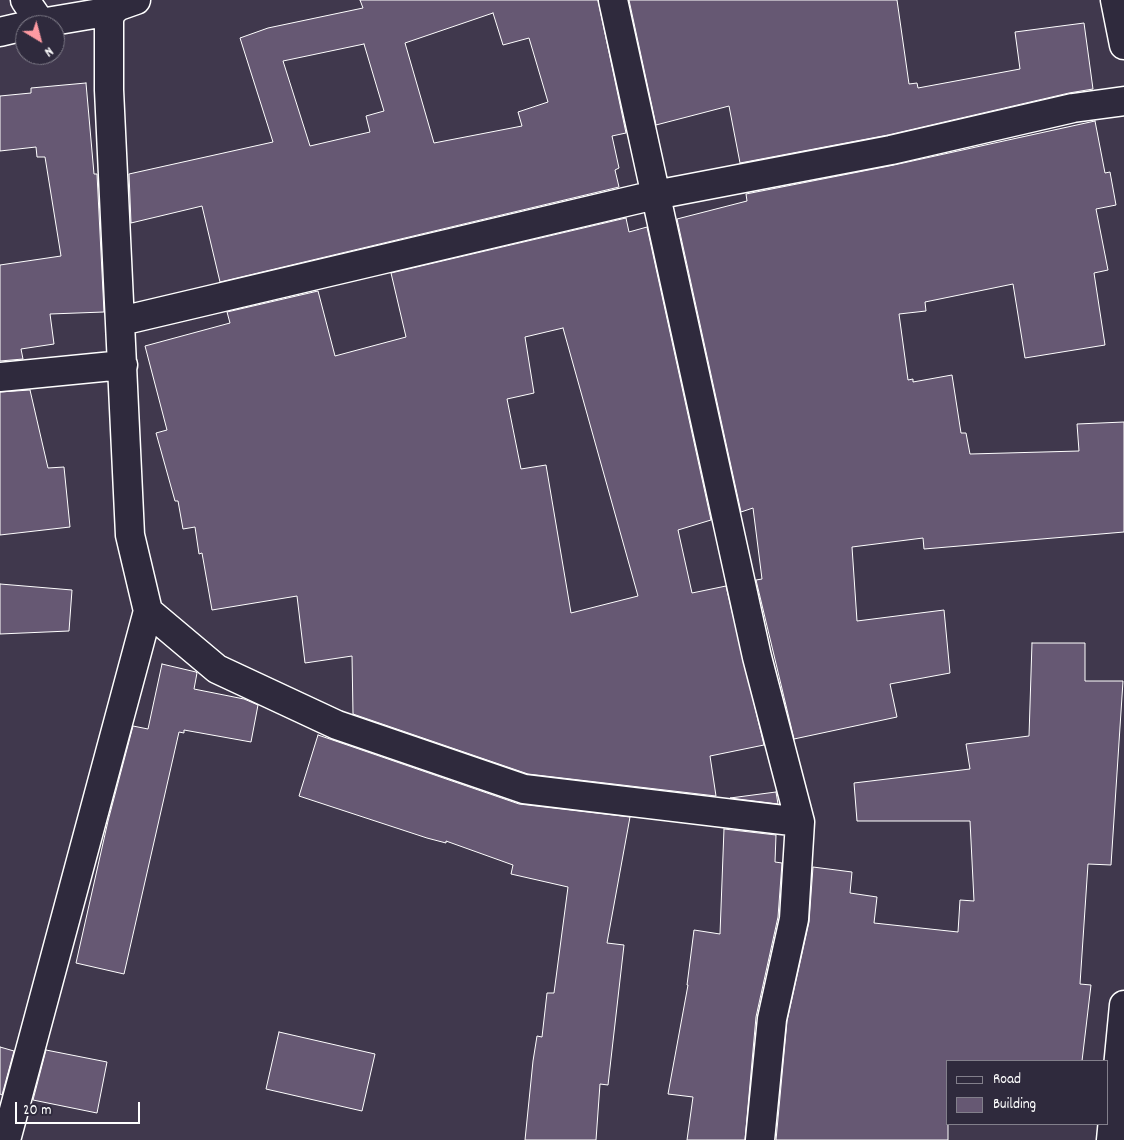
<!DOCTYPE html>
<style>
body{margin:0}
#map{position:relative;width:1124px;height:1140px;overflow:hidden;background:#40384d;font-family:Dekko,sans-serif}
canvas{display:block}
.legend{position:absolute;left:946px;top:1060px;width:162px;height:65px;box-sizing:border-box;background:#2f2a3d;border:1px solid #827f8b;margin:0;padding:6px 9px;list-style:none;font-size:15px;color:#fff}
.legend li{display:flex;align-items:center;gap:10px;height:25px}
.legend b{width:25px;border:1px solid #827f8b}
.north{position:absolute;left:15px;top:15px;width:50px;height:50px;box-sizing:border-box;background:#2f2a3d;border:1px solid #827f8b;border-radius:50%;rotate:143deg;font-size:14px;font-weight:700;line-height:20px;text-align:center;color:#fff}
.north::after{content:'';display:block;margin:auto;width:18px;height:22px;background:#ff9aa2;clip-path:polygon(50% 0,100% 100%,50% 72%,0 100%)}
.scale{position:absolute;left:15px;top:1102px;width:125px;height:22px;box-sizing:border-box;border:2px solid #fff;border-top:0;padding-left:6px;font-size:15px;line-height:18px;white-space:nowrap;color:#fff;-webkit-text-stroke:4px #2f2a3d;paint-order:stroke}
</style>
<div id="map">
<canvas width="1124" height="1140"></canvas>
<ul class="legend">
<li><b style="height:6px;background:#2f2a3d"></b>Road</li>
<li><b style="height:14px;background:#665873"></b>Building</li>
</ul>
<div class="north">N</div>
<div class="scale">20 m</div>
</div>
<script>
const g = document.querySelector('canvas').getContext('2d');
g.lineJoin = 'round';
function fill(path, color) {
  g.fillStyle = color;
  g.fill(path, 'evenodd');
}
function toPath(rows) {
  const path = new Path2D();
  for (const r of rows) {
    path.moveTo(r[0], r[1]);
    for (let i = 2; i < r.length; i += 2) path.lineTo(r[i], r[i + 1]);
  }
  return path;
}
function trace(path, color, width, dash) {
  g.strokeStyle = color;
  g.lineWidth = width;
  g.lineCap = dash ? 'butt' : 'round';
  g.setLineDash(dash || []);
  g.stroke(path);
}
const building = toPath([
 [360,0,598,0,626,133,612,136,619,168,615,170,619,187,220,282,202,206,131,223,129,174,273,142,240,38,268,28,363,8,360,0],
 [493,13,503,45,529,38,548,102,518,112,522,126,434,143,405,43,493,13],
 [364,44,384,111,366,116,370,132,310,146,283,61,364,44],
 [629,0,897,0,909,84,917,83,918,88,1020,69,1015,32,1084,23,1093,89,1069,93,888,135,740,163,729,106,656,125,629,0],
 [86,83,94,174,97,174,104,312,50,314,54,344,21,349,23,359,0,361,0,265,61,256,45,157,37,157,36,147,0,151,0,96,31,93,31,88,86,83],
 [1095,121,1105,173,1110,172,1116,205,1096,209,1108,270,1094,273,1105,345,1025,358,1013,284,925,302,926,311,899,314,908,380,913,379,913,382,952,375,961,433,966,433,970,454,1079,451,1077,424,1124,422,1124,532,924,549,923,538,852,547,857,621,944,610,950,673,890,684,897,717,794,739,756,580,762,579,753,508,741,512,677,219,747,201,746,194,894,165,1095,121],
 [626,218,629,232,647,227,711,520,678,530,692,593,726,586,764,745,710,756,716,796,528,774,353,714,352,656,305,663,297,596,212,610,202,553,199,554,195,527,183,529,178,501,175,501,156,433,167,430,145,346,230,323,227,312,318,291,335,356,406,337,391,273,626,218],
 [563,328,638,596,571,613,546,465,521,469,507,399,534,393,525,337,563,328],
 [30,390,48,468,64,467,70,527,0,535,0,392,30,390],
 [0,584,72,590,69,631,0,634,0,584],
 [1032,643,1085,643,1085,681,1123,681,1111,865,1088,864,1080,984,1091,985,1082,1061,948,1061,948,1140,776,1140,787,1021,809,922,813,867,852,872,850,893,877,897,874,923,958,932,960,900,974,901,970,821,857,821,854,783,970,769,966,744,1029,736,1032,643],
 [162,664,196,672,197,673,194,689,244,699,258,705,251,742,184,730,184,733,179,732,124,974,76,963,108,821,133,726,148,729,162,664],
 [318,735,519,804,630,817,607,943,624,945,608,1085,600,1084,596,1140,525,1140,533,1061,537,1036,542,1037,547,993,554,993,568,887,511,874,513,865,446,841,446,843,427,838,299,796,318,735],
 [776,792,778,804,730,798,776,792],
 [724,829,776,835,775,862,782,863,778,917,756,1017,745,1140,687,1140,693,1097,668,1094,688,985,687,985,694,930,720,934,724,829],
 [279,1032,375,1054,362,1111,266,1089,279,1032],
 [0,1047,14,1051,2,1095,0,1094,0,1047],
 [46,1050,107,1062,97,1113,33,1100,46,1050]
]);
fill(building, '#665873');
trace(building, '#fff', 1);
const minor = toPath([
 [25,0,40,22],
 [136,0,119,6,112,11,109,19,109,90,130,535,148,611,217,669,337,725,524,789,800,822,794,919,772,1019,760,1140],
 [613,0,757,657,800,822],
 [1115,0,1124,45],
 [29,25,112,11],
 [0,32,25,26],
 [121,321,655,195,891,150,1073,108,1124,101],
 [0,377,123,365],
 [6,1140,148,611],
 [1111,1140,1124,1005]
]);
trace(minor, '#fff', 31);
trace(minor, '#2f2a3d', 28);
</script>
